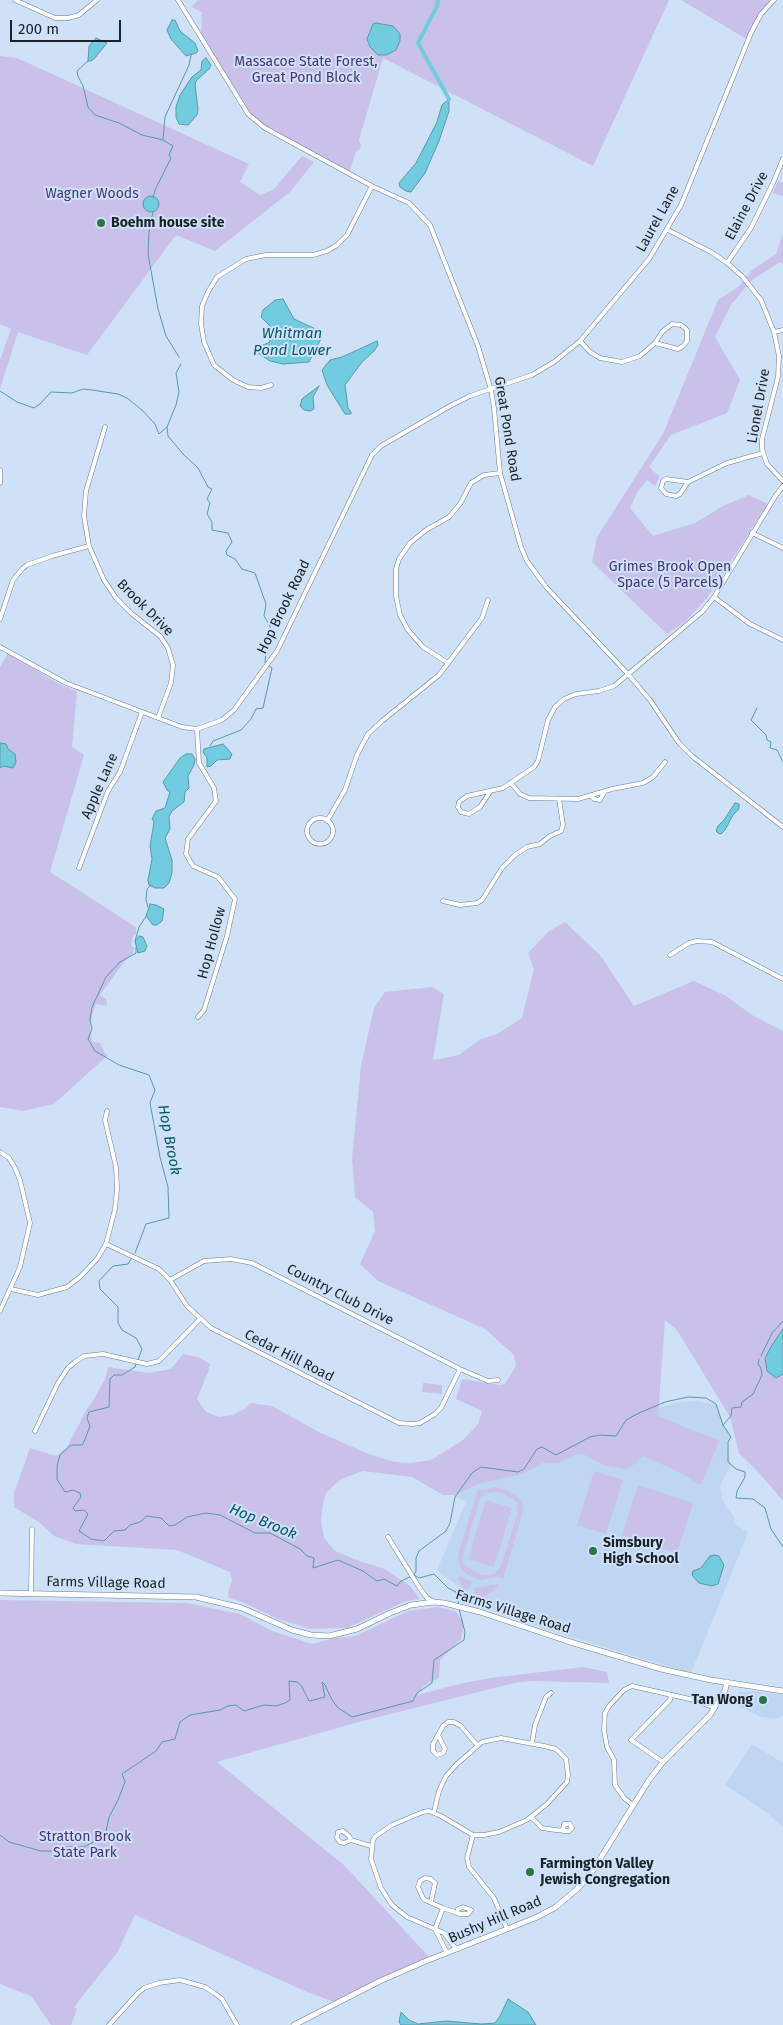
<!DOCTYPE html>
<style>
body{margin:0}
#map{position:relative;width:783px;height:2025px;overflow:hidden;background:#cfe1f7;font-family:"Fira Sans",sans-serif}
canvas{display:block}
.scale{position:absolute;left:10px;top:20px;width:111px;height:22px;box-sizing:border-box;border:2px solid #1a2129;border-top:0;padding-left:6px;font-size:15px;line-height:18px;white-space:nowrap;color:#1a2129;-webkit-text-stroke:4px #cfe1f7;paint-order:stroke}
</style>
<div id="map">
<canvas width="783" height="2025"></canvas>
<div class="scale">200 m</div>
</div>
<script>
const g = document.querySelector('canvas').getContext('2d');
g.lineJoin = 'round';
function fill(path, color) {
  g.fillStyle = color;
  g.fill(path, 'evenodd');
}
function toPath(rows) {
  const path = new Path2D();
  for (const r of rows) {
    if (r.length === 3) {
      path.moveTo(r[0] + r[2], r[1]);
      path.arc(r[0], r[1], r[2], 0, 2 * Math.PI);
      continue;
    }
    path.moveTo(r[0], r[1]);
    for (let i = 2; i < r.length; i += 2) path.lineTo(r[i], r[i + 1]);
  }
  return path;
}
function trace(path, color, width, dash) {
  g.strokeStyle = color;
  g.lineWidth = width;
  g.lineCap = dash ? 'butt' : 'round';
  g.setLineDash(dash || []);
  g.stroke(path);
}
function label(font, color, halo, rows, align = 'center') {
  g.font = font + ' "Fira Sans",sans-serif';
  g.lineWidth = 4;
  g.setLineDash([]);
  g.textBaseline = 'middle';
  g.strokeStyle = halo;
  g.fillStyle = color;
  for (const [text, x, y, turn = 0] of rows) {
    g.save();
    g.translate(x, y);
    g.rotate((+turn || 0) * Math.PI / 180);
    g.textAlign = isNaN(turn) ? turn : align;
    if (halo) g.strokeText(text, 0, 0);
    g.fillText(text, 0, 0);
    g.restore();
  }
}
fill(toPath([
 [697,1401,716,1405,722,1422,731,1437,727,1444,731,1465,720,1486,723,1502,734,1517,736,1524,748,1533,691,1673,545,1629,488,1607,470,1603,460,1588,437,1570,466,1502,447,1492,652,1409,680,1402],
 [755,1691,783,1695,783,1715,777,1719,761,1717,735,1704,738,1692],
 [752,1744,783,1763,783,1827,766,1812,725,1785]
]), '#bfd6f2');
fill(toPath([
 [198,0,669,0,593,166,383,58,359,140,361,146,359,150,356,151,349,173,265,128,248,114,201,34,202,12,191,7],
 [681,0,774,0,761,14,748,40],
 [0,56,17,58,249,164,240,182,260,195,274,189,302,156,314,162,290,192,215,251,176,235,87,355,18,332,0,389,0,360,11,329,0,324],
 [778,181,783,183,783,196,773,193],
 [783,233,783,264,780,262,752,280,731,305,715,337,740,380,727,413,671,435,649,467,660,477,655,486,647,480,638,491,630,508,653,536,695,523,723,506,749,495,768,504,707,598,685,622,667,634,592,562,597,537,663,434,718,300,738,287,751,271,776,254],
 [8,653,59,684,77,691,72,747,84,755,50,872,136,927,136,934,133,936,131,945,134,948,133,953,124,962,100,995,106,999,107,1006,96,1004,92,1015,90,1026,92,1042,100,1043,105,1053,108,1055,54,1104,23,1111,0,1107,0,667],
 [565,922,601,956,634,1006,694,981,726,996,752,1015,783,1031,783,1501,760,1474,739,1453,730,1417,677,1330,665,1320,658,1416,717,1440,719,1442,701,1484,698,1484,679,1472,643,1456,635,1464,625,1469,603,1465,583,1454,574,1455,557,1463,542,1463,523,1474,481,1483,455,1495,443,1495,412,1477,363,1471,341,1479,326,1493,323,1503,321,1521,324,1538,335,1551,362,1562,385,1569,410,1586,420,1599,406,1601,347,1628,310,1629,278,1619,242,1602,229,1598,228,1593,232,1580,230,1572,177,1550,76,1544,54,1536,40,1523,14,1507,14,1493,30,1448,56,1456,67,1447,87,1409,94,1399,105,1379,108,1367,149,1373,171,1369,183,1354,198,1357,210,1364,208,1372,197,1399,206,1412,219,1417,233,1415,246,1408,251,1403,272,1406,319,1432,366,1453,394,1462,410,1463,431,1460,463,1440,478,1424,482,1411,456,1399,462,1379,499,1385,505,1384,516,1366,514,1355,485,1329,378,1281,360,1264,375,1231,373,1212,355,1197,352,1158,361,1066,374,1008,385,992,432,987,444,994,433,1060,459,1055,479,1040,497,1034,522,1018,534,969,528,953,549,931],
 [423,1383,442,1385,442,1394,422,1392],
 [594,1471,623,1480,606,1534,577,1525],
 [638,1485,693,1503,677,1553,622,1535],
 [496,1487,507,1490,517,1496,522,1504,523,1512,503,1579,498,1577,480,1580,470,1576,462,1570,459,1563,458,1555,478,1489,483,1490],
 [495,1492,504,1494,513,1499,517,1504,518,1512,500,1568,494,1574,482,1575,467,1567,463,1562,463,1556,480,1499,486,1493],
 [486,1500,512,1508,494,1567,468,1559],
 [460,1576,472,1582,471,1586,466,1590,463,1589,458,1579],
 [499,1584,499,1586,477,1604,474,1588],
 [0,1600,187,1603,240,1614,270,1630,312,1644,334,1638,356,1636,408,1611,437,1607,455,1611,463,1621,463,1631,461,1639,440,1660,439,1678,425,1685,417,1695,459,1684,490,1678,583,1667,607,1672,609,1683,530,1681,514,1683,366,1720,217,1762,345,1866,430,1958,380,1978,334,2002,307,1992,135,1915,117,1953,74,2007,77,2009,71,2025,51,2025,31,1996,0,1984]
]), '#c9c1ea');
const water = toPath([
 [172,20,175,20,180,31,195,43,198,51,196,53,186,56,171,39,167,30,172,20],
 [376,23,393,26,400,34,400,41,396,50,386,55,378,55,370,47,367,39,373,24,376,23],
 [96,38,107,43,94,59,91,61,88,61,89,46,96,38],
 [206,58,211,65,209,69,196,81,195,85,198,109,197,115,188,125,179,124,176,117,176,107,180,95,192,77,201,70,202,61,206,58],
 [449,99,449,111,439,141,425,173,411,192,406,191,400,187,399,183,416,163,437,122,442,105,449,99],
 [151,204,8],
 [283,299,294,319,320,331,321,339,309,362,283,364,270,361,258,353,256,348,268,343,272,338,269,325,261,317,263,310,275,300,283,299],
 [377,341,378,345,374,351,362,362,345,385,348,408,351,412,351,414,345,414,327,385,322,370,330,360,342,357,377,341],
 [319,386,313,397,314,409,310,411,304,410,300,406,302,399,319,386],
 [0,743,6,744,8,749,15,754,16,762,13,768,3,766,0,768,0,743],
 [223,744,232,754,230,759,217,760,211,766,207,767,207,758,203,752,204,749,223,744],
 [186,754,192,754,195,759,194,765,188,776,189,788,185,792,184,802,172,811,169,817,170,829,165,838,172,860,172,873,169,883,164,888,155,888,149,885,148,880,152,859,150,846,154,822,152,819,156,811,165,808,170,792,167,790,163,782,180,758,186,754],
 [735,803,739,804,739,809,733,815,725,830,721,834,718,833,716,831,718,826,724,820,735,803],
 [150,904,156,905,164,909,162,921,157,925,153,925,146,916,150,904],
 [139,936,143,937,147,946,145,951,138,953,135,941,139,936],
 [783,1329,783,1374,776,1378,767,1371,765,1358,772,1345,783,1329],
 [714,1555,719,1556,724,1565,718,1584,712,1586,699,1583,692,1575,693,1571,701,1568,710,1556,714,1555],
 [508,1999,528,2012,536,2025,401,2025,399,2022,401,2012,409,2020,418,2024,446,2021,481,2024,495,2023,500,2016,508,1999]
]);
fill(water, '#72ccdf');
trace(water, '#5899a8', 1);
trace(toPath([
 [88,61,77,71,78,76,83,86,88,107,95,115,119,123,142,135,163,140,173,146,169,155,171,158,155,190,153,198],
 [163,139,165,117,189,65,191,55],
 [153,212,149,232,148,254,158,309,166,336,179,357],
 [0,391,17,402,34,408,40,404,51,392,72,393,83,389,92,390,118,394,127,398,142,410,155,424,159,434,167,427,168,436,183,454,198,468,208,487,212,489,207,499,210,503,207,514,212,522,212,530,228,533,232,542,226,551,227,555,235,559,242,569,255,573,266,604,264,616,269,624,273,635,270,645,266,649,265,663,272,668,263,708,256,709,251,719,241,730,213,741,210,746],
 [167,427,176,405,179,392,176,373,181,364],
 [757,708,751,720,766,735,767,740,771,742,770,748,777,750,783,762],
 [148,907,146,900,147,889,151,885],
 [135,941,139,927,147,915],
 [135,1253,146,1224,169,1218,168,1187,160,1157,150,1103,155,1090,149,1075,119,1065,95,1051,88,1039,92,1029,90,1020,92,1007,106,977,120,962,136,953,136,947],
 [131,1259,128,1264,113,1266,99,1281,100,1289,118,1307,118,1323,122,1330,136,1338,142,1349,138,1360],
 [761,1356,772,1333,783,1321],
 [136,1364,135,1367,122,1375,114,1375,110,1379,109,1407,89,1412,87,1418,90,1426,84,1442,82,1445,71,1445,60,1455,57,1466,57,1479,65,1492,73,1490,80,1493,81,1497,73,1508,75,1511,84,1510,88,1514,79,1531,91,1539,104,1541,114,1531,125,1530,130,1525,140,1522,147,1516,161,1518,169,1526,175,1525,187,1517,206,1513,220,1515,255,1533,270,1533,300,1549,307,1556,314,1558,313,1568,338,1560,363,1571,377,1581,384,1579,397,1586,401,1581,414,1575,416,1571,416,1558,419,1551,446,1531,450,1523,455,1497,472,1473,481,1467,518,1472,524,1469,537,1449,542,1447,556,1455,590,1437,600,1435,616,1436,626,1420,639,1413,665,1402,688,1397,706,1398,716,1404,723,1425,731,1437,728,1442,728,1462,736,1469,745,1472,745,1477,737,1491,736,1498,753,1499,765,1508,771,1529,783,1547],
 [723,1425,731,1416,732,1408,741,1407,742,1402,753,1394,762,1375,761,1368,758,1364,759,1359],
 [414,1575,419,1578,434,1574,448,1588,456,1592,459,1605],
 [0,1835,9,1842,41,1851,56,1851,65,1847,84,1847,101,1838,106,1832,109,1817,118,1800,125,1782,122,1774,156,1751,162,1742,175,1739,180,1722,190,1715,220,1710,228,1706,236,1705,244,1711,264,1705,276,1706,285,1703,290,1700,289,1681,297,1682,301,1685,309,1701,325,1697,322,1682,325,1685,332,1700,337,1707,352,1717,413,1701,417,1693,432,1683,434,1660,464,1640,465,1632,459,1609]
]), '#5899a8', 1);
trace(toPath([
 [438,0,437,6,418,43,449,99]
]), '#72ccdf', 4);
const street = toPath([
 [15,0,55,18,68,18,79,15,97,0],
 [178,0,248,114,265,128,372,186,409,203,430,225,478,346,491,390,494,408,500,473,521,547,527,561,546,587,628,674,650,700,679,743,692,756,783,827],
 [668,230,711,252,727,263,742,276,761,300,774,332,779,356,778,377,762,439,762,449,767,464,783,481],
 [727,263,751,228,773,183,783,159],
 [774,332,783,330],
 [580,341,590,352,600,358,622,362,640,356,655,343,662,332,672,324,681,325,687,330,687,341,683,346,678,349,655,343],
 [271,385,261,388,248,387,233,380,214,365,204,342,201,324,202,306,208,292,217,277,246,259,266,255,313,255,327,251,337,245,347,235,372,186],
 [105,427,86,491,84,516,89,546,104,580,116,598,132,614,160,636,168,648,173,665,171,683,158,718],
 [0,470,0,483],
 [688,482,680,494,676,496,666,494,661,488,663,481,666,479,688,482,727,463,763,453],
 [752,533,783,548],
 [714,597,750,624,783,640],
 [0,619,13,580,23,568,27,565,52,556,89,546],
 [0,647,66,683,182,727,197,729,222,720,234,710,277,651,372,455,381,446,450,406,470,396,532,375,554,362,580,341,649,259,681,205,751,33,761,14,774,0],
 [448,663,423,647,408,630,400,615,396,596,396,569,399,559,410,543,426,530,449,517,460,504,471,483,484,475,500,473],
 [197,729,199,763,214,788,216,801,188,839,186,854,193,866,218,877,235,899,227,936,209,994,204,1010,198,1017],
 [511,783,520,794,529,798,578,799,612,789,643,783,653,777,665,762],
 [490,792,480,807,469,814,461,812,458,807,459,802,467,796,503,788,534,767,538,761,548,720,555,707,564,699,576,694,599,691,614,686,702,612,714,597,776,495,783,486],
 [591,796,594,799,600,800,605,791],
 [320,831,13],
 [327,821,345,790,357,755,368,734,382,721,439,675,482,618,488,600],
 [79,868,103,804,108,791,120,772,142,712],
 [443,901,460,905,477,903,482,900,502,868,515,855,527,847,540,844,550,836,561,831,563,825,559,799],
 [670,955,689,943,697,941,712,942,783,979],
 [0,1152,9,1158,15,1168,20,1180,30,1223,20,1267,0,1311],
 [106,1244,159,1269,170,1280,187,1306,211,1328,399,1423,413,1424,420,1423,435,1414,441,1408,460,1369],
 [170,1280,204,1261,231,1259,252,1263,460,1369,488,1381,498,1380],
 [11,1289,38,1295,67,1287,80,1277,97,1259,106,1244,115,1209,117,1189,116,1167,105,1120,107,1111],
 [35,1431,58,1383,68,1368,75,1362,84,1356,103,1354,147,1364,159,1361,200,1319],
 [388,1537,419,1587,427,1598,434,1602],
 [31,1593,32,1529],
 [438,1735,445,1749,443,1753,437,1755,433,1751,433,1744,443,1726,448,1722,454,1722,461,1726,477,1745],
 [532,1743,535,1725,546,1697,551,1693],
 [663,1762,631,1740,670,1700,671,1695],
 [633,1805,624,1798,615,1785,614,1760,607,1747,604,1730,605,1713,609,1706,624,1690,632,1686,694,1700,715,1708],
 [434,1812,439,1791,446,1776,457,1764,482,1742,501,1738,544,1746,556,1749,566,1759,568,1775,567,1782,547,1804,527,1820,499,1832,484,1835,473,1835,441,1816,429,1811,423,1812,392,1825,376,1836,373,1840,371,1859,381,1888,392,1905,407,1917,444,1933,456,1949],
 [531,1817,542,1828,556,1830,566,1831,569,1831,572,1828,570,1824,564,1824,563,1831],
 [473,1835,467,1858,469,1867,494,1898,507,1929],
 [351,1840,344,1843,340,1842,337,1838,338,1832,343,1831,349,1836,351,1840,371,1846],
 [431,1902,435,1883,431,1879,425,1878,420,1881,418,1887,423,1898,425,1900,443,1908,460,1914,468,1914,471,1910,463,1907,458,1909,457,1913],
 [435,1929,447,1953],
 [435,1929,443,1908],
 [109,2025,138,1993,144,1988,159,1983,180,1980,205,1987,214,1993,222,1999,237,2025]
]);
const secondary = toPath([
 [0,1593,196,1597,242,1608,292,1630,311,1635,329,1636,357,1629,390,1613,411,1605,434,1602,444,1603,480,1612,567,1641,661,1669,711,1680,783,1691],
 [294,2025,380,1981,426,1961,535,1918,556,1907,577,1889,590,1875,649,1780,663,1762,710,1715,725,1690,727,1682]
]);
trace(street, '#6c7d90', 5);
trace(secondary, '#6c7d90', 6);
trace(street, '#fff', 4);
trace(secondary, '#fff', 5);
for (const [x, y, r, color] of [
 [101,223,5,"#2b7644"],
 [593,1551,5,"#2b7644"],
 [763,1700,5,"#2b7644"],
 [530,1872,5,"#2b7644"]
]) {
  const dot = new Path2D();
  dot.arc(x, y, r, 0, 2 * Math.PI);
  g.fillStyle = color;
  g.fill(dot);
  trace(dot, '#cfe1f7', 2);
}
label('14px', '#49327b', '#cfe1f7', [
 ["Massacoe State Forest,",306,62],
 ["Great Pond Block",306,78],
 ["Wagner Woods",92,194],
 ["Grimes Brook Open",670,567],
 ["Space (5 Parcels)",670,583],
 ["Stratton Brook",85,1837],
 ["State Park",85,1853]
]);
label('14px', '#1a2129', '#cfe1f7', [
 ["Elaine Drive",747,206,-62],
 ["Laurel Lane",658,219,-61],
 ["Lionel Drive",759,406,-80],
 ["Great Pond Road",507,429,81],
 ["Hop Brook Road",284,607,-64],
 ["Brook Drive",145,608,45],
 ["Apple Lane",100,786,-66],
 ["Hop Hollow",212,943,-75],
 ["Country Club Drive",340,1295,27],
 ["Cedar Hill Road",289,1356,27],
 ["Farms Village Road",106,1583,1],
 ["Farms Village Road",513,1612,17],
 ["Bushy Hill Road",495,1920,-23]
]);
label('bold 14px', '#1a2129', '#cfe1f7', [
 ["Boehm house site",111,223],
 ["Simsbury",603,1543],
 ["High School",603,1559],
 ["Tan Wong",753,1700,"right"],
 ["Farmington Valley",540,1864],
 ["Jewish Congregation",540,1880]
], 'left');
label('italic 15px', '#075865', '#cfe1f7', [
 ["Whitman",292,334],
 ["Pond Lower",292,351],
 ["Hop Brook",169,1140,79],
 ["Hop Brook",263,1522,22]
]);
</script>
